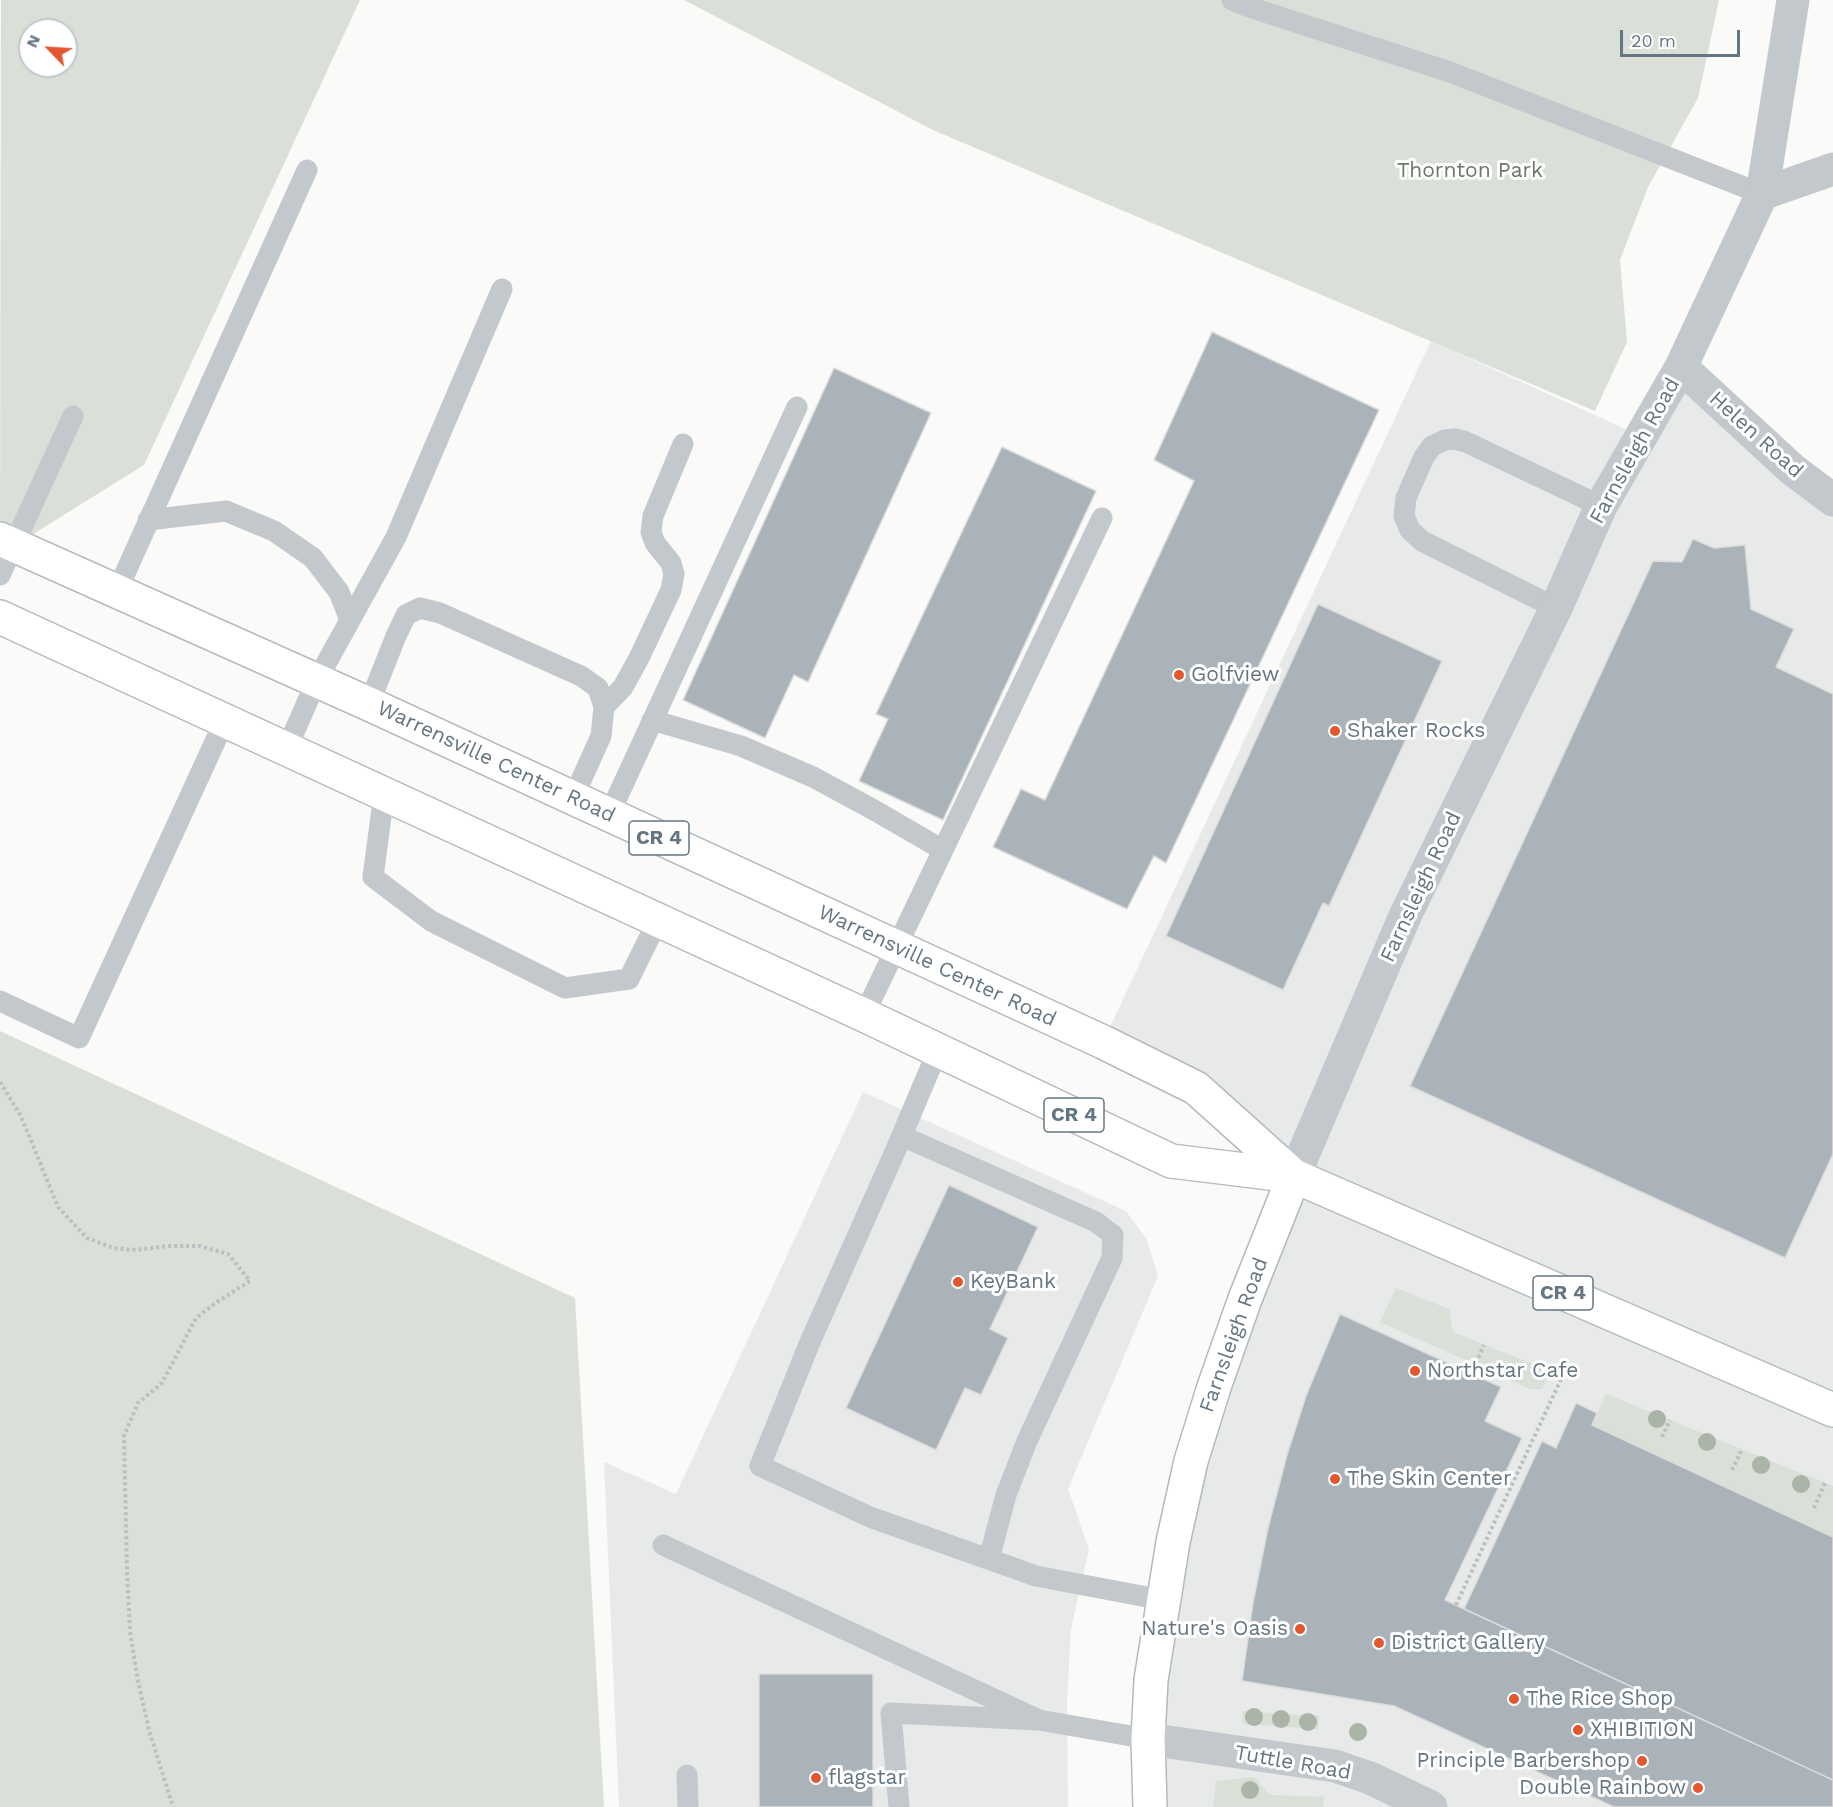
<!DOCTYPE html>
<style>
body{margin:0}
#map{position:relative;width:1833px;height:1807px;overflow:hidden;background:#fafaf8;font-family:"Work Sans",sans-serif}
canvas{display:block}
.north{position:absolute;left:18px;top:18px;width:60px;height:60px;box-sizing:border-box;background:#fff;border:2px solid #c1c8cd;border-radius:50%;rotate:295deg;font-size:16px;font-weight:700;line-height:24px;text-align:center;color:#657683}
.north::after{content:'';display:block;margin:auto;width:21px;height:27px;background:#e4572e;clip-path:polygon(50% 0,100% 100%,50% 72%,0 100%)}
.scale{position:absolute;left:1620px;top:30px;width:120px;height:27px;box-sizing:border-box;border:3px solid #657683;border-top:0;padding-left:8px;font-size:18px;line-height:21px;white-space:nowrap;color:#657683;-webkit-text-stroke:4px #fff;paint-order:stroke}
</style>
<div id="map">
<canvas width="1833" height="1807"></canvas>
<div class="north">N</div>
<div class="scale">20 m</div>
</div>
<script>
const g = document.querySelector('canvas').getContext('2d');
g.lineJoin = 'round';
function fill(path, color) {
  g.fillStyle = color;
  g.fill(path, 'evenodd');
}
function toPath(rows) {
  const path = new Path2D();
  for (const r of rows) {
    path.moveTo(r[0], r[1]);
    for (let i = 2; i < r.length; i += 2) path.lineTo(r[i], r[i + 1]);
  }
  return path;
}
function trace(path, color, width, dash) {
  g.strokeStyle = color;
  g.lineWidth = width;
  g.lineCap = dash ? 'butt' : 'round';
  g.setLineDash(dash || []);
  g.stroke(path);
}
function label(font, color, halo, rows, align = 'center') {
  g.font = font + ' "Work Sans",sans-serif';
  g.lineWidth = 6;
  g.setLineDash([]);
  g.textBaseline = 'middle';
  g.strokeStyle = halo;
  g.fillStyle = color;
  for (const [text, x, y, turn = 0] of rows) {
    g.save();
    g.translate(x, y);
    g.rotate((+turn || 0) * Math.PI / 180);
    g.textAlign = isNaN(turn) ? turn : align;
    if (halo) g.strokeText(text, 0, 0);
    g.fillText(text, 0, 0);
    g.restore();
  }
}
fill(toPath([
 [1431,341,1641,436,1681,367,1833,500,1833,1807,1150,1807,1163,1600,1294,1176,1103,1042],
 [863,1092,1126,1211,1147,1240,1158,1276,1068,1489,1089,1549,1071,1629,1067,1698,1068,1807,619,1807,604,1462,676,1494]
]), '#e8e9e9');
fill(toPath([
 [1,0,360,0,144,465,14,546,0,539],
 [30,30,66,30,66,66,30,66],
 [684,0,1719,0,1698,98,1648,187,1620,260,1627,342,1595,411,933,130],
 [0,1031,575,1298,604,1807,0,1807],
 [1396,1288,1449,1309,1453,1332,1550,1371,1542,1389,1530,1389,1380,1322],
 [1606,1394,1833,1486,1833,1537,1592,1425],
 [1243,1711,1319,1716,1318,1729,1242,1724],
 [1254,1777,1270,1795,1324,1797,1323,1807,1213,1807,1216,1781]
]), '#dadfd7');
const building = toPath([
 [1212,332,1379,410,1166,863,1154,856,1127,909,993,847,1021,789,1045,800,1194,481,1154,460,1212,332],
 [834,368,931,413,808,682,794,675,765,738,683,700,834,368],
 [1002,447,1096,491,943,820,859,781,888,719,876,714,1002,447],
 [1693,539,1714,548,1745,545,1751,609,1794,629,1776,667,1833,694,1833,1154,1785,1258,1410,1086,1653,561,1682,562,1693,539],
 [1318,604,1442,661,1329,906,1323,903,1283,990,1166,936,1318,604],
 [949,1185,1038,1227,990,1329,1008,1338,981,1395,965,1388,936,1450,846,1408,949,1185],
 [1340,1314,1501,1387,1485,1421,1522,1438,1445,1600,1833,1780,1833,1807,1614,1807,1394,1706,1242,1681,1253,1603,1268,1528,1287,1455,1306,1396,1340,1314],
 [1576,1403,1597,1413,1592,1425,1833,1537,1833,1780,1464,1609,1542,1441,1556,1448,1576,1403],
 [759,1674,873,1674,873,1807,759,1807,759,1674]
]);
fill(building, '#aab3b9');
trace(building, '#dcdcda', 1.5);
const secondary = toPath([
 [1150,1807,1148,1739,1151,1680,1173,1542,1191,1461,1214,1387,1245,1299,1294,1176]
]);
const primary = toPath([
 [0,539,369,704,1103,1042,1196,1088,1294,1176],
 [0,617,864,1015,1171,1161,1294,1176,1833,1410]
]);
trace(secondary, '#b3babf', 36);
trace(primary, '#b5babe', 36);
trace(toPath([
 [0,1082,21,1116,58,1207,87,1238,113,1248,136,1250,168,1246,200,1246,228,1254,250,1281,217,1302,196,1318,162,1383,138,1403,124,1436,127,1571,130,1632,138,1681,149,1730,173,1807],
 [1471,1374,1484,1345],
 [1662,1437,1670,1420],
 [1732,1470,1742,1449],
 [1814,1508,1825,1483],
 [1456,1605,1562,1377]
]), '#bbbfc2', 4, [3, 3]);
trace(toPath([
 [1232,0,1249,7,1450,72,1762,194],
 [148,520,226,511,274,531,313,558,339,592,350,620],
 [0,575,73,416],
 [117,591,307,170],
 [1556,608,1422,541,1410,530,1404,516,1406,498,1424,457,1432,446,1445,440,1455,439,1466,442,1601,506],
 [369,704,396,636,406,615,420,608,440,613,581,676,598,688,604,707,601,736,573,798],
 [604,707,623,687,639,658,671,590,674,574,671,563,655,543,651,532,653,516,683,444],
 [652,720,741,746,813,777,874,810,943,850],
 [287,748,317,680,396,537,502,289],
 [384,794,373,877,431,921,565,988,629,979,658,920],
 [609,815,797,407],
 [0,1001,79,1038,225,720],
 [864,1015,1102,518],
 [938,1050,894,1154,810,1342,760,1466,870,1517,1036,1576,1163,1600],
 [902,1136,1096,1222,1113,1235,1112,1258,1027,1441,1006,1495,989,1559],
 [663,1545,1039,1720],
 [687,1775,688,1807],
 [899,1807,891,1713,1039,1720,1148,1739]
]), '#c3c8cc', 21);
trace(toPath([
 [1762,194,1833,169],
 [1681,367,1793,470,1833,500],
 [1294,1176,1405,916,1556,608,1601,506,1681,367,1762,194,1793,0],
 [1148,1739,1335,1766,1370,1778,1431,1807]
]), '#c3c8cc', 33);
trace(secondary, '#fff', 33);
trace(primary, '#fff', 33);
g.fillStyle = '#aab4a7';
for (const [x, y] of [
 [1657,1419],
 [1707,1442],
 [1761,1465],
 [1801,1484],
 [1254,1717],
 [1281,1719],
 [1308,1722],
 [1358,1732],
 [1250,1790]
]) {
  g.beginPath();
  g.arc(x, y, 9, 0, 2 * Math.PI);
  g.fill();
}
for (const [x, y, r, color] of [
 [1179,675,6,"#e4572e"],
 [1335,731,6,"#e4572e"],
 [958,1282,6,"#e4572e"],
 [1415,1371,6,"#e4572e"],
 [1335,1479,6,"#e4572e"],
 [1300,1629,6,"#e4572e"],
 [1379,1643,6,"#e4572e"],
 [1514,1699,6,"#e4572e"],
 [1578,1730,6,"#e4572e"],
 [1642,1761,6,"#e4572e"],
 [816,1778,6,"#e4572e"],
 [1698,1788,6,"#e4572e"]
]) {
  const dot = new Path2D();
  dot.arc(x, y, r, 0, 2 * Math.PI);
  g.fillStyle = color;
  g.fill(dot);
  trace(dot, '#fff', 2);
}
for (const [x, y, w] of [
 [659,838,60],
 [1074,1115,60],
 [1563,1293,60]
]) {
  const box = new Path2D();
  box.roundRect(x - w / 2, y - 17, w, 34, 4.5);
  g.fillStyle = '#fff';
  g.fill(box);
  trace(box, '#657683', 1.5);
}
label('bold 20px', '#657683', null, [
 ["CR 4",659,838],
 ["CR 4",1074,1115],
 ["CR 4",1563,1293]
]);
label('21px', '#687a64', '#fff', [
 ["Thornton Park",1470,171]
]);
label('21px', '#657683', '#fff', [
 ["Helen Road",1756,435,42],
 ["Farnsleigh Road",1635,451,-61],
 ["Warrensville Center Road",496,762,25],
 ["Farnsleigh Road",1421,887,-65],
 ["Warrensville Center Road",937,966,25],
 ["Farnsleigh Road",1234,1335,-70],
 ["Tuttle Road",1293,1763,10]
]);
label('21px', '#657683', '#fff', [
 ["Golfview",1191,675],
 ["Shaker Rocks",1347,731],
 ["KeyBank",970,1282],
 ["Northstar Cafe",1427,1371],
 ["The Skin Center",1347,1479],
 ["Nature's Oasis",1288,1629,"right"],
 ["District Gallery",1391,1643],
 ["The Rice Shop",1526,1699],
 ["XHIBITION",1590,1730],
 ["Principle Barbershop",1630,1761,"right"],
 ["flagstar",828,1778],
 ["Double Rainbow",1686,1788,"right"]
], 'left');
</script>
